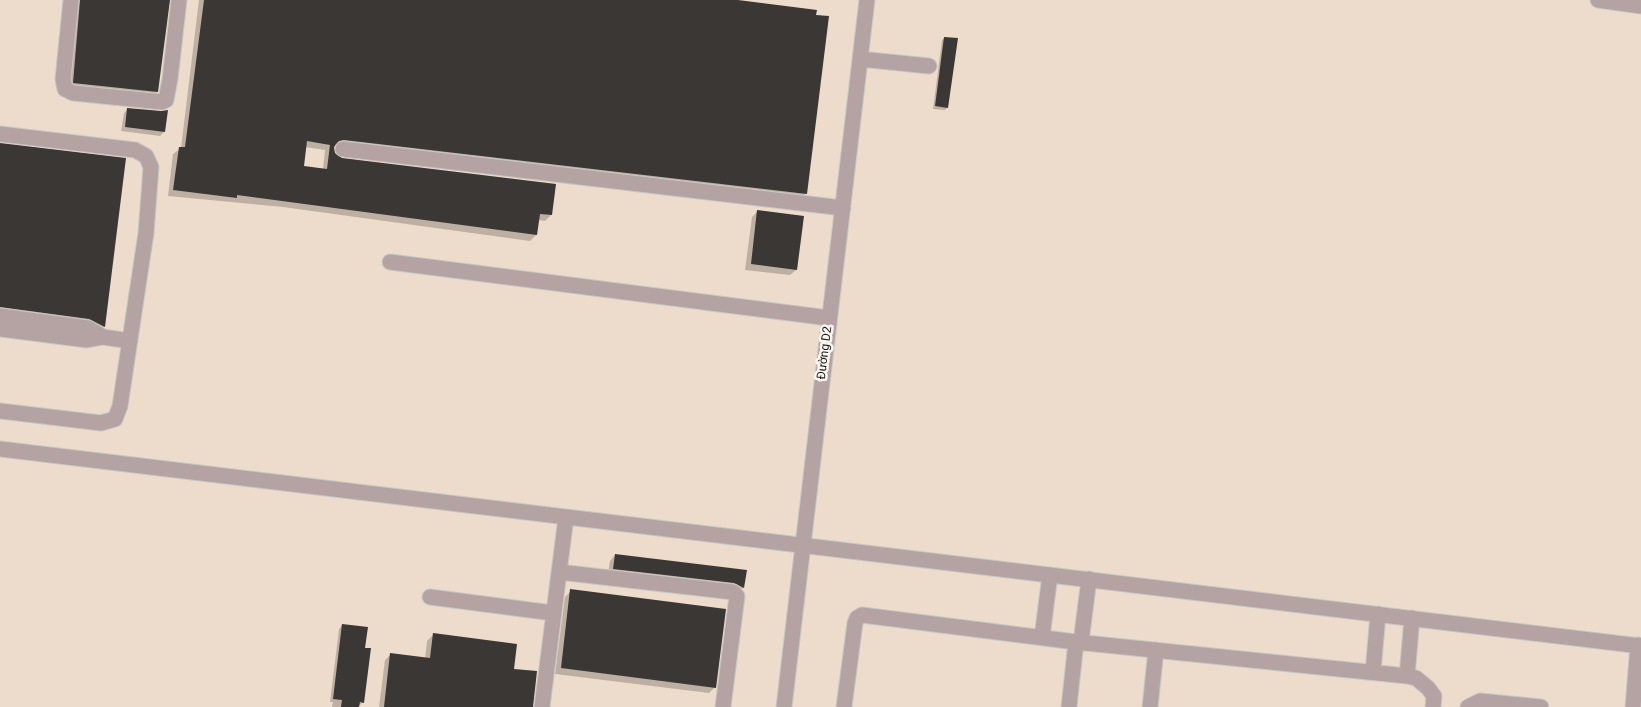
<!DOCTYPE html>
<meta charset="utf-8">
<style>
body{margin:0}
canvas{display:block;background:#ebe9e4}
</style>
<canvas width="1641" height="707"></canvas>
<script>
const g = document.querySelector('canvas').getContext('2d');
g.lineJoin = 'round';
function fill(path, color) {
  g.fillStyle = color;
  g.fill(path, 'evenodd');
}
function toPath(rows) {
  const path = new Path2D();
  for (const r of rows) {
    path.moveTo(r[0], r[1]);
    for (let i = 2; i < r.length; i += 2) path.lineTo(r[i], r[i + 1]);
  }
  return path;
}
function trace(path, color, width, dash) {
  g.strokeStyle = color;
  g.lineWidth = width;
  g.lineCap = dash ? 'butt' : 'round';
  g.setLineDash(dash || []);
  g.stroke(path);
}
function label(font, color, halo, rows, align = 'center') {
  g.font = font + ' Roboto,sans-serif';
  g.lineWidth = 5;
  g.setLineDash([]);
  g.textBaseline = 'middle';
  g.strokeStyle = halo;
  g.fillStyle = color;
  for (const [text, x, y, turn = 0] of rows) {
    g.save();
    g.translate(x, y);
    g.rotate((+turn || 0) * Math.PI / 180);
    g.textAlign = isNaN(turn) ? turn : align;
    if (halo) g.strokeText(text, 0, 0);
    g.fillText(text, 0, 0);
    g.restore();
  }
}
fill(toPath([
 [0,0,1641,0,1641,707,0,707]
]), '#eddccb');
fill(toPath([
 [75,0,168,0,157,92,151,97,68,88],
 [199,0,729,0,806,193,800,199,338,145,334,146,333,154,341,160,551,215,545,221,538,220,536,235,530,241,283,207,168,196,173,154,181,148],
 [305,147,325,150,323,169,302,167],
 [945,38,947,108,945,110,933,109,942,40],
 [128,109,164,132,160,136,121,131,124,113],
 [0,145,125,159,104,327,98,332,0,313],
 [758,211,796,270,790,275,745,270,752,217],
 [615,555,745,571,743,588,738,593,608,574,610,561],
 [571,591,715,687,709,693,555,674,565,597],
 [342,625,364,649,363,702,358,707,332,707,333,702,330,702,339,629],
 [433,635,512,670,532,707,379,707,385,660,391,654,425,659,427,641]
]), '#0003');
fill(toPath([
 [80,0,170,0,158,92,73,83],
 [204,0,738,0,817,10,816,15,829,16,807,194,344,140,339,141,334,147,335,153,342,158,556,184,552,215,540,214,537,235,237,195,237,198,173,190,179,147,185,147],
 [307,141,330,145,327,169,304,166],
 [944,37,958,38,948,108,935,106],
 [127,108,161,111,168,110,165,132,125,127],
 [0,143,126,158,105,327,89,319,0,307],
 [757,210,804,216,797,270,751,264],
 [615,554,747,570,744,588,734,583,613,569],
 [570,589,726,609,716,688,561,668],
 [342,624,368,627,365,648,371,648,364,703,360,702,359,707,341,707,342,700,333,699],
 [433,633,517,644,514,669,537,671,533,707,384,707,390,653,430,658]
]), '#3a3734');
const minor = toPath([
 [71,0,63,79,65,89,73,93,162,102,166,100,170,79,179,0],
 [1598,0,1641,6],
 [860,59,929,66],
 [0,134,135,150,146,156,151,167,146,233,120,406,115,419,101,423,0,411],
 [343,149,843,208],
 [390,262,829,318],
 [0,316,88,328,103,337,130,341],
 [0,329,87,340,103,337],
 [0,449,1641,646],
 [559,572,733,592,737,596,723,707],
 [430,597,553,613],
 [1412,618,1407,676,1416,678,1428,688,1434,696,1433,707],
 [1042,637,1050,575],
 [1081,642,1089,579],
 [1373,672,1378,614],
 [542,707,566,517],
 [784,707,867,0],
 [844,707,855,623,857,618,862,615,1076,642],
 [1069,707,1076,642,1407,676],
 [1150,707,1156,650],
 [1468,707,1480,701,1541,707],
 [1633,707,1638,645]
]);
trace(minor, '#c9c7c3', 17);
trace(minor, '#b5a2a3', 15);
label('12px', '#181715', '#f9f6f1', [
 ["Đường D2",825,353,-83]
]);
</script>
